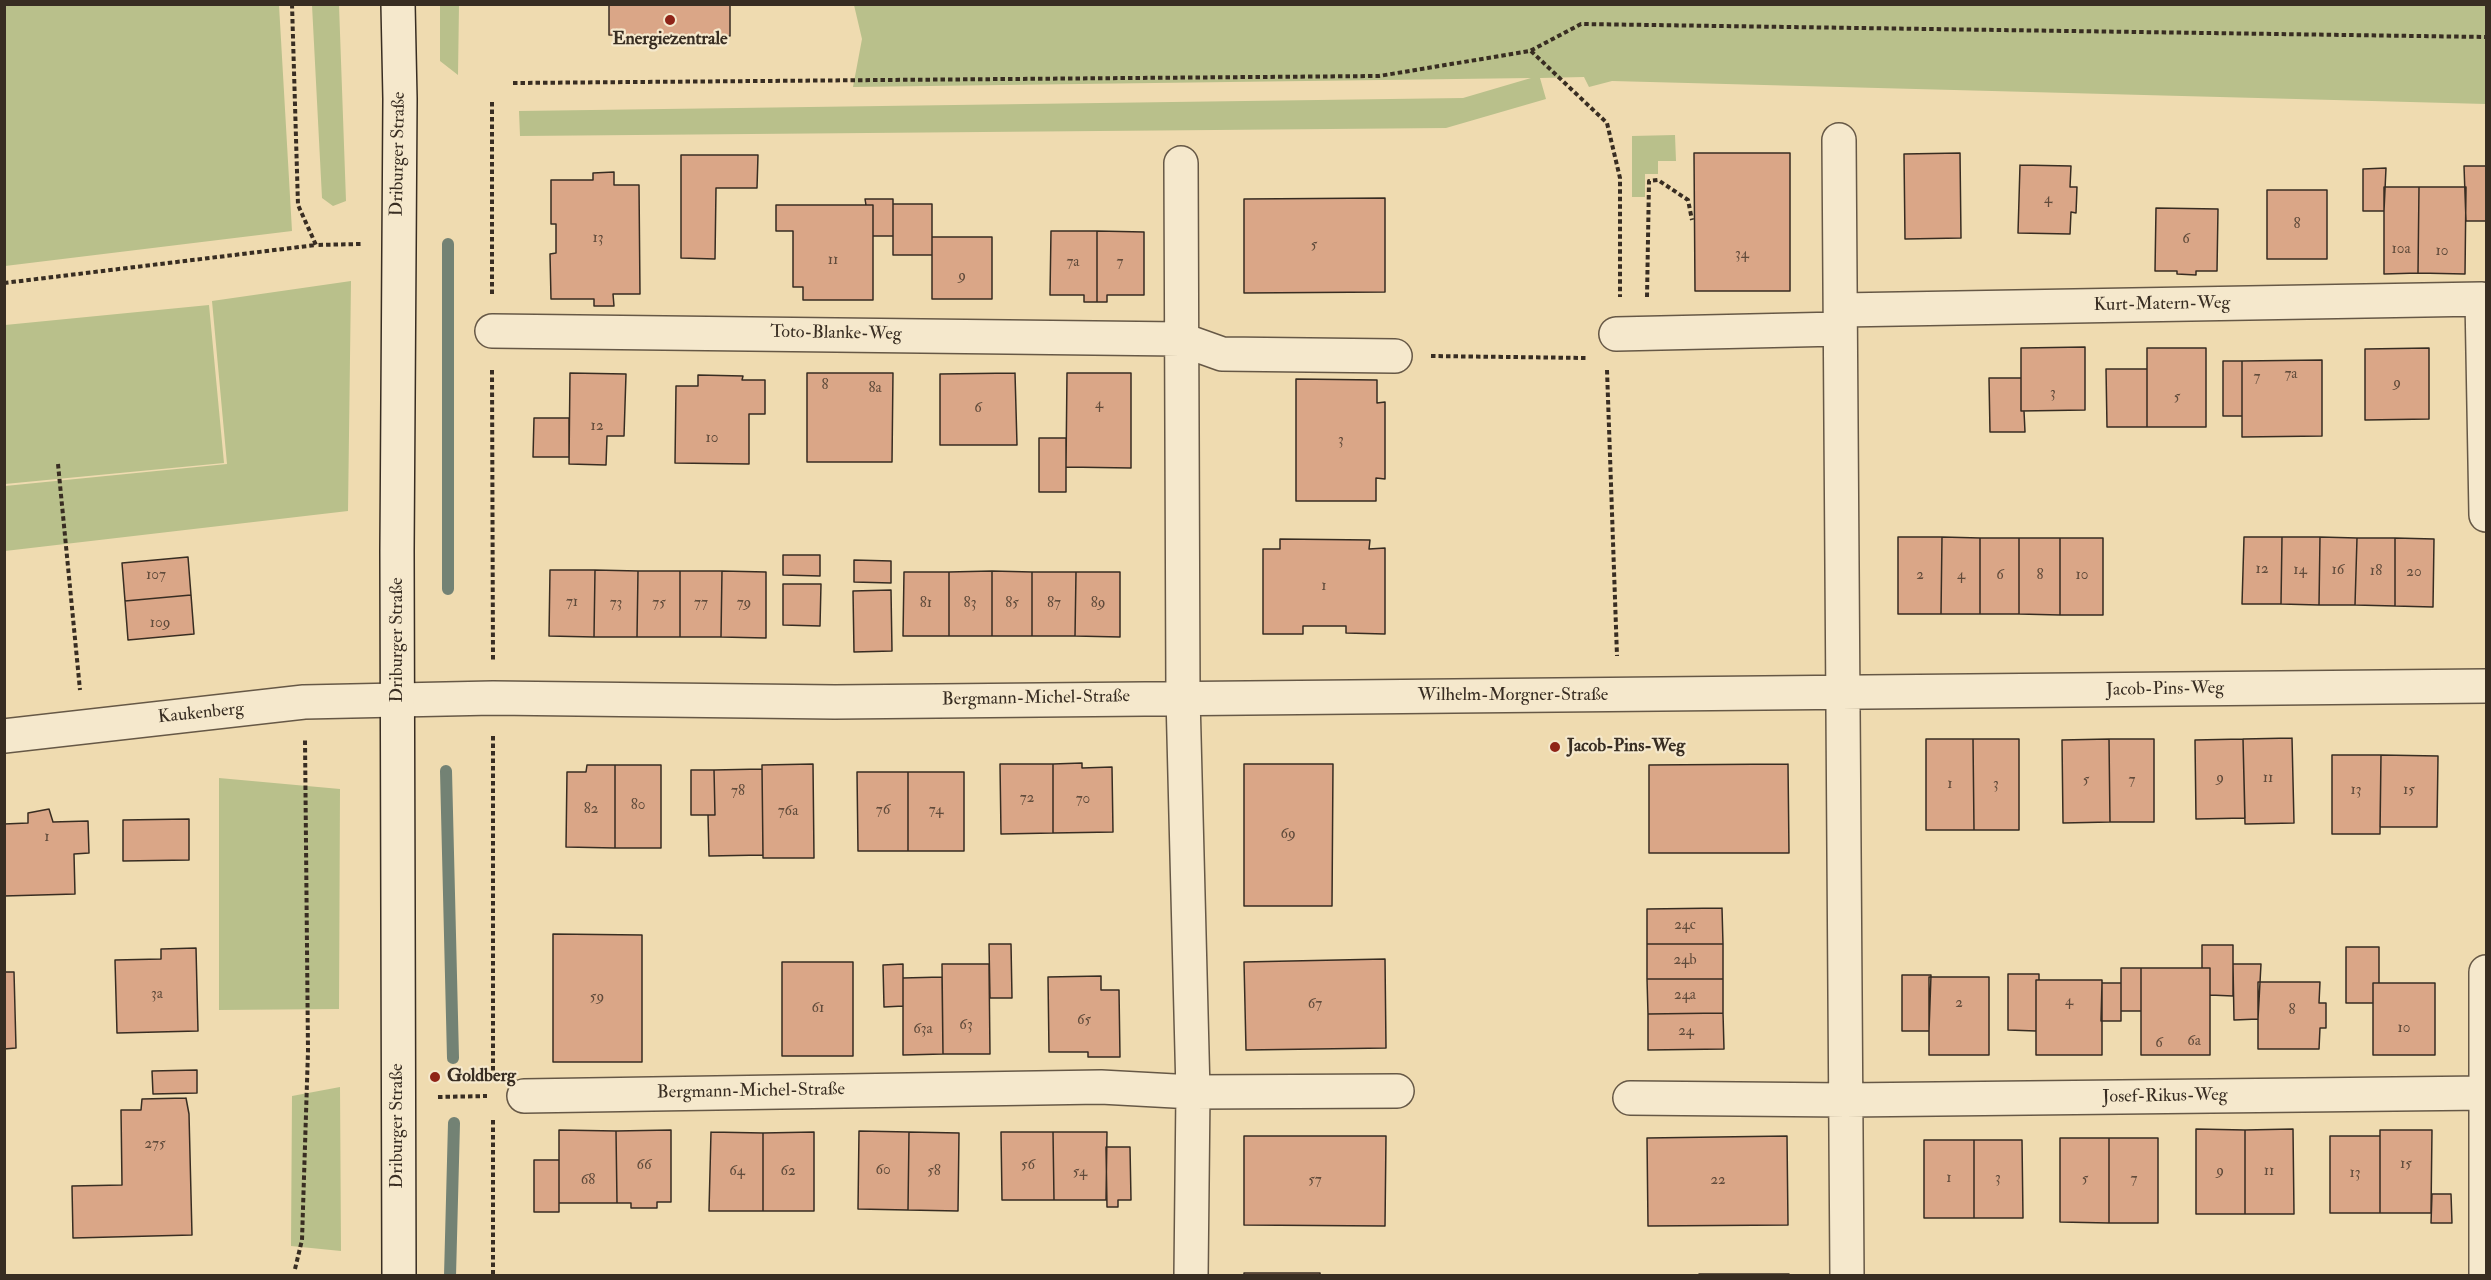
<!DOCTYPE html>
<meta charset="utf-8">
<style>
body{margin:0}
#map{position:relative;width:2491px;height:1280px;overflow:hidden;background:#efdbb0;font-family:"IM FELL Double Pica",serif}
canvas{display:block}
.frame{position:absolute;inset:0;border:6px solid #382d22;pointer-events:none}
</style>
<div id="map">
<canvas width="2491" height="1280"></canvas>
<div class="frame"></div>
</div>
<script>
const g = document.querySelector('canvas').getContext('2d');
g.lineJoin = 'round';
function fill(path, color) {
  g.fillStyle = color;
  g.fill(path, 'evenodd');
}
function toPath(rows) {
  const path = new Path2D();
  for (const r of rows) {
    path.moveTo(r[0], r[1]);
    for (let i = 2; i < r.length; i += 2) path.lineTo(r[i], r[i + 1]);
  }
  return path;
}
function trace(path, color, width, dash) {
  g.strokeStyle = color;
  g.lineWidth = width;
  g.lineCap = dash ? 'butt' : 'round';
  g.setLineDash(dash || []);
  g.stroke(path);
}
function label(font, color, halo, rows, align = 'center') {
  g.font = font + ' "IM FELL Double Pica",serif';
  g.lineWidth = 4.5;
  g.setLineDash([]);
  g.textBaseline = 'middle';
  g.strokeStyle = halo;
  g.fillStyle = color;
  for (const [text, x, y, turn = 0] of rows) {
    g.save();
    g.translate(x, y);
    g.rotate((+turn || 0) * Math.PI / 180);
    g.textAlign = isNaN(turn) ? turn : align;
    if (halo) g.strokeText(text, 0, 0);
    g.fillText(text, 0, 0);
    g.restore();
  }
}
fill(toPath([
 [4,5,279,5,292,231,5,266],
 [312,5,339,5,346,201,333,206,322,198],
 [440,5,459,5,458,75,440,61],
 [854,5,2486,5,2486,104,1612,81,1589,87,1584,77,1540,78,1546,99,1446,128,520,136,519,111,1463,98,1531,78,853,87,862,39],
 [1675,135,1676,161,1658,161,1658,174,1645,174,1645,197,1632,197,1632,136],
 [351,281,348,511,5,551,5,486,227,464,212,301],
 [209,305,224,463,5,484,5,325],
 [219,778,340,789,339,1009,219,1010],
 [340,1087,341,1251,291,1246,292,1096]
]), '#b9c08b');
trace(toPath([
 [448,589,448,244],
 [446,771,453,1058],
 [450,1276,454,1123]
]), '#738274', 12);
const building = toPath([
 [609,4,730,4,730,36,609,35,609,4],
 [1694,153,1790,153,1790,291,1695,291,1694,153],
 [1960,153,1961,238,1905,239,1904,154,1960,153],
 [681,155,758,155,757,188,716,188,715,259,681,258,681,155],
 [2020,165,2071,166,2070,187,2077,187,2076,213,2071,212,2070,234,2018,233,2020,165],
 [2464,166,2486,166,2486,221,2466,221,2464,166],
 [2386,168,2384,211,2363,211,2363,169,2386,168],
 [614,172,614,185,639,185,640,294,613,294,614,306,594,306,594,299,551,299,550,254,556,253,556,224,551,224,551,180,593,180,593,173,614,172],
 [2384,187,2419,187,2418,273,2384,274,2384,187],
 [2419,187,2466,187,2465,274,2418,273,2419,187],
 [2267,190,2327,190,2327,259,2267,259,2267,190],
 [1385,198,1385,292,1244,293,1244,199,1385,198],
 [865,199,893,199,893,236,873,236,873,205,866,205,865,199],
 [893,204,932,204,932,255,893,255,893,204],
 [776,205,873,205,873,300,803,300,803,287,793,287,793,231,776,231,776,205],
 [2156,208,2218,209,2217,271,2196,271,2196,275,2177,274,2177,271,2155,271,2156,208],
 [1051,231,1097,231,1097,302,1084,302,1084,295,1050,295,1051,231],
 [1097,231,1144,232,1144,295,1107,295,1107,302,1097,302,1097,231],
 [932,237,992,237,992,299,932,299,932,237],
 [2085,347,2085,410,2021,411,2021,348,2085,347],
 [2147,348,2206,348,2206,427,2147,427,2147,348],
 [2429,348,2429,419,2365,420,2365,349,2429,348],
 [2322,360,2322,436,2242,437,2242,361,2322,360],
 [2223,361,2242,361,2242,416,2223,416,2223,361],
 [2106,369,2147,369,2147,427,2107,427,2106,369],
 [570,373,626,374,624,436,607,436,606,465,569,464,570,373],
 [807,373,893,373,892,462,807,462,807,373],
 [1015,373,1017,445,940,445,940,374,1015,373],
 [1067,373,1131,373,1131,468,1066,467,1067,373],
 [698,375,743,376,742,380,765,380,765,414,749,414,749,464,675,463,676,386,698,386,698,375],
 [1989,378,2021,378,2021,411,2024,411,2025,432,1990,432,1989,378],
 [1296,379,1377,380,1377,403,1385,402,1385,479,1376,478,1376,501,1296,501,1296,379],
 [534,418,569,418,569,457,533,457,534,418],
 [1039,438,1066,438,1066,492,1039,492,1039,438],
 [1898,537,1942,537,1941,614,1898,614,1898,537],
 [1942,537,1980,538,1980,614,1941,614,1942,537],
 [2244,537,2282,537,2281,604,2242,604,2244,537],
 [2282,537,2320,537,2319,605,2281,604,2282,537],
 [2320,537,2357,538,2355,605,2319,605,2320,537],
 [1980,538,2019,538,2019,614,1980,614,1980,538],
 [2019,538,2060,538,2060,615,2019,614,2019,538],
 [2060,538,2103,538,2103,615,2060,615,2060,538],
 [2357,538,2395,538,2395,606,2355,605,2357,538],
 [2395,538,2434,539,2433,607,2395,606,2395,538],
 [1280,539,1370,540,1369,549,1385,548,1385,634,1346,633,1346,626,1303,626,1303,634,1263,634,1263,549,1280,549,1280,539],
 [783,555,820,555,820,576,783,575,783,555],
 [188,557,191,595,125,601,122,563,188,557],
 [854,560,891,561,891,583,854,582,854,560],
 [550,570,595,570,594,637,549,636,550,570],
 [595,570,638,571,637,637,594,637,595,570],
 [638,571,680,571,680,637,637,637,638,571],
 [680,571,722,571,721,637,680,637,680,571],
 [722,571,766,572,766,638,721,637,722,571],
 [992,571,1032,572,1032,636,992,636,992,571],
 [992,571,992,636,949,636,949,572,992,571],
 [904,572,949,572,949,636,903,636,904,572],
 [1032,572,1076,572,1075,636,1032,636,1032,572],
 [1076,572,1120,572,1120,637,1075,636,1076,572],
 [783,584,821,584,820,626,783,625,783,584],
 [891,590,892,651,854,652,853,591,891,590],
 [191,595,194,634,128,640,125,601,191,595],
 [2292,738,2294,823,2245,824,2243,739,2292,738],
 [1926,739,1973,739,1974,830,1926,830,1926,739],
 [1973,739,2019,739,2019,830,1974,830,1973,739],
 [2109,739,2154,739,2154,822,2110,822,2109,739],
 [2109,739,2110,822,2063,823,2062,740,2109,739],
 [2243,739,2245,818,2196,819,2195,740,2243,739],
 [2332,755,2381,755,2380,834,2332,834,2332,755],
 [2381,755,2438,756,2437,827,2380,827,2381,755],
 [1082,763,1082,768,1112,767,1113,832,1053,833,1053,764,1082,763],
 [813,764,814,858,763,858,762,765,813,764],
 [1000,764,1053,764,1053,833,1001,834,1000,764],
 [1244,764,1333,764,1332,906,1244,906,1244,764],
 [1788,764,1789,853,1649,853,1649,765,1788,764],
 [587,765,615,765,615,848,566,847,567,772,586,772,587,765],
 [615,765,661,765,661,848,615,848,615,765],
 [762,769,763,855,709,856,708,815,715,815,714,770,762,769],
 [691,770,714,770,715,815,691,815,691,770],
 [857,772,908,772,908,851,858,851,857,772],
 [908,772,964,772,964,851,908,851,908,772],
 [49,809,53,822,88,821,89,853,74,854,75,894,4,896,4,824,28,823,28,813,49,809],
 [189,819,189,860,123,861,123,820,189,819],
 [1722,908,1723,944,1647,944,1647,909,1722,908],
 [553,934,642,935,642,1062,553,1062,553,934],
 [989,944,1011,944,1012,998,990,998,989,944],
 [1647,944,1723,944,1723,979,1647,979,1647,944],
 [2202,945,2233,945,2233,996,2210,995,2210,968,2202,968,2202,945],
 [2346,947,2379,947,2379,983,2373,983,2373,1003,2346,1003,2346,947],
 [196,948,198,1031,117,1033,115,960,161,959,161,949,196,948],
 [1385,959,1386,1048,1246,1050,1244,962,1385,959],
 [782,962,853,962,853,1056,782,1056,782,962],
 [903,964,903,1006,884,1007,883,965,903,964],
 [942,964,989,964,990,1054,943,1054,942,964],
 [2233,964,2261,964,2258,1019,2234,1020,2233,964],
 [2121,968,2141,968,2141,1011,2121,1011,2121,968],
 [2141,968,2210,968,2210,1055,2141,1055,2141,968],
 [4,972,14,972,16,1048,4,1049,4,972],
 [2008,974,2039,974,2039,980,2036,980,2036,1031,2008,1030,2008,974],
 [1902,975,1931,975,1929,1031,1902,1031,1902,975],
 [1101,976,1101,990,1119,990,1120,1057,1088,1057,1088,1052,1049,1052,1048,977,1101,976],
 [942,977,943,1054,903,1055,903,978,942,977],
 [1929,977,1989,977,1989,1055,1929,1055,1929,977],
 [1647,979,1723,979,1723,1013,1648,1014,1647,979],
 [2036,980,2102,980,2102,1055,2036,1055,2036,980],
 [2258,982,2320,982,2319,1003,2326,1003,2326,1028,2320,1028,2319,1049,2258,1049,2258,982],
 [2102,983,2121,983,2121,1021,2101,1021,2102,983],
 [2373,983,2435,983,2435,1055,2373,1055,2373,983],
 [1723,1013,1724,1049,1648,1050,1648,1014,1723,1013],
 [197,1070,197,1093,153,1094,152,1071,197,1070],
 [186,1098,189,1114,192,1235,73,1238,72,1186,122,1185,121,1110,141,1110,142,1099,186,1098],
 [2196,1129,2245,1130,2245,1214,2196,1214,2196,1129],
 [2293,1129,2294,1214,2245,1214,2245,1130,2293,1129],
 [559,1130,616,1131,617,1203,559,1203,559,1130],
 [671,1130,671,1202,657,1202,657,1208,631,1208,631,1203,617,1203,616,1131,671,1130],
 [2380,1130,2432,1130,2431,1213,2380,1213,2380,1130],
 [859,1131,909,1132,908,1210,858,1209,859,1131],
 [711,1132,763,1133,763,1211,709,1211,711,1132],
 [814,1132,814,1211,763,1211,763,1133,814,1132],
 [909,1132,959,1133,958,1211,908,1210,909,1132],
 [1001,1132,1053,1132,1054,1200,1002,1200,1001,1132],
 [1053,1132,1107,1132,1106,1200,1054,1200,1053,1132],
 [1244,1136,1386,1136,1385,1226,1244,1225,1244,1136],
 [1787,1136,1788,1225,1648,1226,1647,1138,1787,1136],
 [2330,1136,2380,1136,2380,1213,2330,1213,2330,1136],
 [2060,1138,2109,1138,2109,1223,2060,1222,2060,1138],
 [2109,1138,2158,1138,2158,1223,2109,1223,2109,1138],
 [1924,1140,1974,1140,1974,1218,1924,1218,1924,1140],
 [1974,1140,2022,1140,2023,1218,1974,1218,1974,1140],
 [1106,1147,1130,1147,1131,1200,1118,1200,1118,1207,1107,1207,1106,1147],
 [534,1160,559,1160,559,1212,534,1212,534,1160],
 [2432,1194,2451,1194,2452,1223,2431,1223,2432,1194],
 [1244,1273,1320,1273,1320,1276,1244,1276,1244,1273],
 [1699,1274,1789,1274,1789,1276,1699,1276,1699,1274]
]);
fill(building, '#daa687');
trace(building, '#382d22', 1.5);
const street = toPath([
 [1839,140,1847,1276],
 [1181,163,1183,697,1193,1092,1191,1276],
 [1841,310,2482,299,2486,515],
 [492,331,1180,339,1222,354,1395,356],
 [1616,334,1840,329],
 [4,736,304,702,493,698,835,702,2486,686],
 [524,1096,1101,1087,1193,1092,1397,1091],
 [1630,1098,1846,1100,2486,1093],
 [2486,1276,2486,972]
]);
const secondary = toPath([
 [398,4,400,99,397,550,399,1276]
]);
trace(street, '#665846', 36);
trace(secondary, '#382d22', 36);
trace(toPath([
 [292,4,298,205,316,245,361,244],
 [1531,51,1607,123,1620,178,1620,297],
 [513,83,1379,76,1530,51,1581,24,2486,37],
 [4,283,316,245],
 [492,294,492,99],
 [1647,297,1649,181,1658,180,1688,200,1692,220],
 [1431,356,1586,358],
 [492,370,493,660],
 [1607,370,1617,656],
 [58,464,80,690],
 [493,736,493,1074],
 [438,1097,487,1096],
 [493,1120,493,1276],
 [295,1269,302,1240,308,1051,305,739]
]), '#382d22', 4, [4.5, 3]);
trace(street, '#f5e8cc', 33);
trace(secondary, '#f5e8cc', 33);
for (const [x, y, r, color] of [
 [670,20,6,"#8f2418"],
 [1555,747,6,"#8f2418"],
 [435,1077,6,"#8f2418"]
]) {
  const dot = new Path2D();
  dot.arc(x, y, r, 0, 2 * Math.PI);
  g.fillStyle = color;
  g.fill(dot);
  trace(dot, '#f5e8cc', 2);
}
label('15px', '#604b3b', null, [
 ["4",2048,200],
 ["8",2297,225],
 ["13",598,239],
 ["6",2186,240],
 ["5",1314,246],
 ["10a",2401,250],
 ["10",2442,252],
 ["34",1742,255],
 ["11",833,261],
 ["7a",1073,263],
 ["7",1120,263],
 ["9",962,277],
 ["7a",2291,375],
 ["7",2257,378],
 ["9",2397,384],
 ["8",825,386],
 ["8a",875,389],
 ["3",2053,394],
 ["5",2177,398],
 ["4",1099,405],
 ["6",978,409],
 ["12",597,427],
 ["10",712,439],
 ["3",1341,441],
 ["12",2262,570],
 ["14",2300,571],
 ["16",2338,571],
 ["18",2376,572],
 ["20",2414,573],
 ["107",156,576],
 ["2",1920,576],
 ["4",1961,576],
 ["6",2000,576],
 ["8",2040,576],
 ["10",2082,576],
 ["1",1324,587],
 ["71",572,603],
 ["73",616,604],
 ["75",659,604],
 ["77",701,604],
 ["79",744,604],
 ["81",926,604],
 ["83",970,604],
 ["85",1012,604],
 ["87",1054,604],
 ["89",1098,604],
 ["109",160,624],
 ["9",2220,779],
 ["11",2268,779],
 ["5",2086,781],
 ["7",2132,781],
 ["1",1950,785],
 ["3",1996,785],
 ["13",2356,791],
 ["15",2409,791],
 ["78",738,792],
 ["72",1027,799],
 ["70",1083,800],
 ["80",638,806],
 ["82",591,810],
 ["76",883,811],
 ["74",936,811],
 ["76a",788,812],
 ["69",1288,835],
 ["1",47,838],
 ["24c",1685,926],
 ["24b",1685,961],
 ["3a",157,995],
 ["24a",1685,996],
 ["59",597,998],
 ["4",2069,1002],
 ["2",1959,1004],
 ["67",1315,1005],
 ["61",818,1009],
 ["8",2292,1011],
 ["65",1084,1021],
 ["63",966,1026],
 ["10",2404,1029],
 ["63a",923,1030],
 ["24",1686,1032],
 ["6a",2194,1042],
 ["6",2159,1044],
 ["275",155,1145],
 ["15",2406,1165],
 ["66",644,1166],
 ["56",1028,1166],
 ["60",883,1171],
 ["64",737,1172],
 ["62",788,1172],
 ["58",934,1172],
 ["9",2220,1172],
 ["11",2269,1172],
 ["54",1080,1173],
 ["13",2355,1174],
 ["1",1949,1179],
 ["3",1998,1179],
 ["5",2085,1180],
 ["7",2134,1180],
 ["68",588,1181],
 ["57",1315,1181],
 ["22",1718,1181]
]);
label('bold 18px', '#382d22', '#f5e8cc', [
 ["Energiezentrale",670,40,"center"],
 ["Jacob-Pins-Weg",1567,747],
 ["Goldberg",447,1077]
], 'left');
label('18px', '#382d22', '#f5e8cc', [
 ["Driburger Straße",399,154,-89],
 ["Kurt-Matern-Weg",2162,305,-1],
 ["Toto-Blanke-Weg",836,334,1],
 ["Driburger Straße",398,640,-90],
 ["Jacob-Pins-Weg",2165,690,-1],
 ["Wilhelm-Morgner-Straße",1513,696],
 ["Bergmann-Michel-Straße",1036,699,-1],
 ["Kaukenberg",201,714,-6],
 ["Bergmann-Michel-Straße",751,1092,-1],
 ["Josef-Rikus-Weg",2165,1097,-1],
 ["Driburger Straße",398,1126,-90]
]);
</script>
